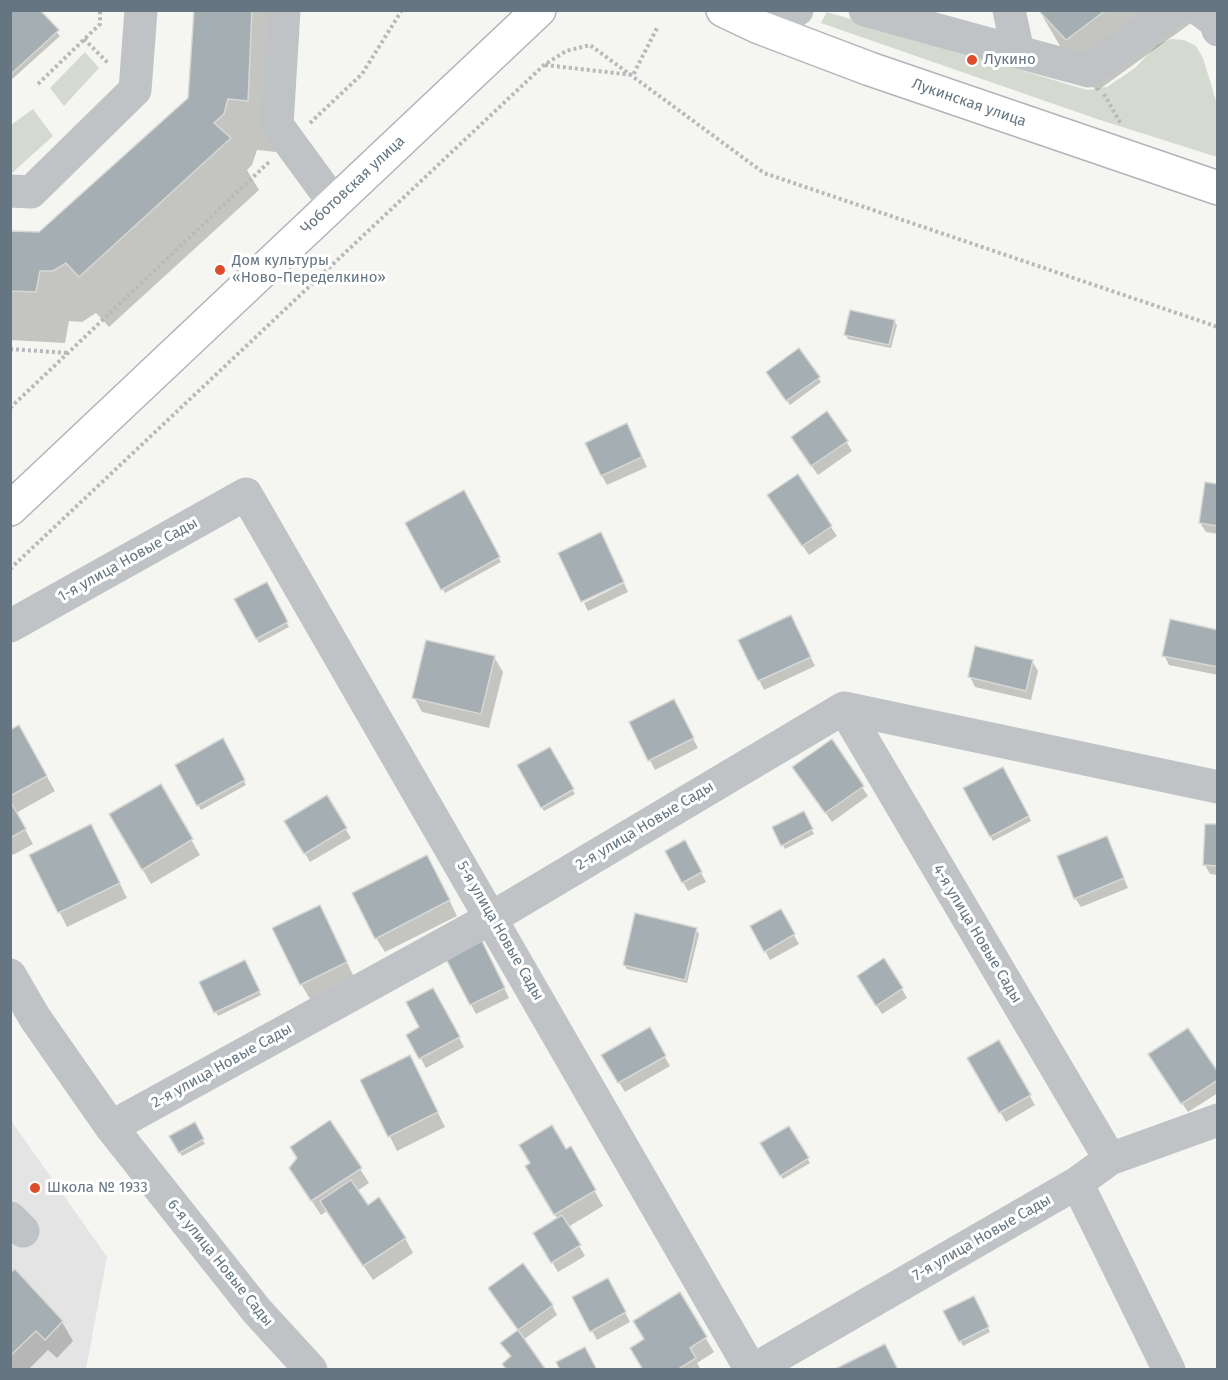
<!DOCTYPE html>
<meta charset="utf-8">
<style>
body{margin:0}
#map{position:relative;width:1228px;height:1380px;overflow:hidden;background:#f5f5f2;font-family:"Fira Sans",sans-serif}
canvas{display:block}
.frame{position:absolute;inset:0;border:12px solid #657682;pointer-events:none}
</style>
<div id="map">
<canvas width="1228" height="1380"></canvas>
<div class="frame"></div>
</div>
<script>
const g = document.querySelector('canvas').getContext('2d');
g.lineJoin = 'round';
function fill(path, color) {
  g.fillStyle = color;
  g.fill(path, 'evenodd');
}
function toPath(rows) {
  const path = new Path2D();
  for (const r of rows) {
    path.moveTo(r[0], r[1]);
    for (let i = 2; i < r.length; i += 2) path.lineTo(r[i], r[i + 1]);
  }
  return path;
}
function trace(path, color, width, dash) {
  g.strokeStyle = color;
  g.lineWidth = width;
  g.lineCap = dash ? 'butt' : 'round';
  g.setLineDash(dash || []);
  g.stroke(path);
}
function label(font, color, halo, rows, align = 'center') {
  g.font = font + ' "Fira Sans",sans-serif';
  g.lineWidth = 6;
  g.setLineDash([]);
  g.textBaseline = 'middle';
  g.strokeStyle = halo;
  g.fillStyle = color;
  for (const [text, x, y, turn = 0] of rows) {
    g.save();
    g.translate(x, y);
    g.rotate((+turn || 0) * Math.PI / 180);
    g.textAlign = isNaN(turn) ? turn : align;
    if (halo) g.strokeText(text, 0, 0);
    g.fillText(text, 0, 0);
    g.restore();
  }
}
fill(toPath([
 [10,1119,107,1257,86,1369,11,1369]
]), '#e3e4e3');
fill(toPath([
 [827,12,1087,90,1107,87,1135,68,1157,45,1171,39,1184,40,1196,46,1203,58,1217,104,1217,157,1097,119,821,23],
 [85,52,99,68,64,106,50,88],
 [33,109,53,136,12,173,11,125]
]), '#d5dad1');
fill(toPath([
 [10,10,38,10,60,36,10,81],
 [195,10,285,10,276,152,257,150,252,165,247,170,259,190,109,327,96,313,82,322,69,321,65,343,10,340,10,233,40,234,189,98],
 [1039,10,1202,10,1198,18,1097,91,1070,63],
 [894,321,897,325,891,348,848,339,846,335],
 [799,350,821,382,790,405,770,377],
 [632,435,647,467,607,485,602,476],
 [846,441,852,451,818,475,798,447],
 [797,477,837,536,809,555,775,505],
 [1218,486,1218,534,1206,532,1200,523],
 [463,492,501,562,445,593,407,523],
 [624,583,628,592,588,611,584,603],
 [266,584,289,627,259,643,236,600],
 [796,627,815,666,764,690,740,641],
 [1218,631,1218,675,1169,665,1164,655],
 [494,657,503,672,489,728,422,712,414,697],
 [1032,661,1038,671,1031,700,975,687,970,677],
 [679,711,698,748,655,770,631,723],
 [19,727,55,791,16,813,33,844,13,855,10,851,10,731],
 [223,740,246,785,201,810,177,766],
 [831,741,868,796,832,822,800,776],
 [549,749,575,794,544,811,519,766],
 [1003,769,1031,821,993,841,965,789],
 [160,786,200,855,151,884,111,815],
 [326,797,351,838,310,862,286,821],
 [803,813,814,834,785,849,774,828],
 [1218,826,1218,875,1210,874,1205,865],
 [1106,837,1128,888,1081,907,1075,898],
 [99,841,127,898,67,927,31,855],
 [690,852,706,882,688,891,683,882],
 [435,871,457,916,385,952,376,938],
 [780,911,799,944,770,960,752,927],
 [327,921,354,977,310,999,301,984],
 [696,929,699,934,687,983,627,969,624,965],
 [486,951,509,998,476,1014,447,958],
 [247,966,261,995,218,1016,201,983],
 [864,986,902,989,907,998,882,1014],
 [433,990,464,1047,426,1068,408,1035,421,1028],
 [649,1029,670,1066,625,1092,603,1056],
 [998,1042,1035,1105,1006,1122,969,1058],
 [1156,1064,1218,1075,1218,1093,1188,1112],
 [417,1071,445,1127,397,1151,362,1080],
 [194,1124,205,1144,182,1156,171,1137],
 [789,1128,810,1163,783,1179,762,1144],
 [570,1148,603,1206,568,1227,585,1256,558,1272,535,1233,558,1220,527,1167],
 [360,1169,369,1183,357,1191,367,1207,405,1238,413,1253,373,1280,327,1211,321,1215,300,1183],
 [10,1275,62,1322,73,1341,57,1358,48,1350,28,1370,10,1370],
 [613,1289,630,1322,597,1340,574,1298],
 [679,1294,714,1352,697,1363,701,1370,644,1370,646,1340],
 [496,1298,552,1305,557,1315,523,1340,511,1358,502,1343,519,1331],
 [973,1298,990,1332,963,1346,945,1312]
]), '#0003');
const building = toPath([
 [10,10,40,10,59,30,10,75,10,10],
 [194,10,252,10,248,101,228,99,224,114,214,123,231,138,79,277,66,263,53,271,40,271,36,292,10,291,10,231,39,232,188,98,194,10],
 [1038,10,1106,10,1066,40,1038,10],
 [850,310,895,320,889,345,844,335,850,310],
 [799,348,820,377,786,401,766,372,799,348],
 [827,411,848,441,811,466,791,437,827,411],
 [627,423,642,457,601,476,585,443,627,423],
 [798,474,832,526,802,546,767,495,798,474],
 [1205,482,1218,484,1218,526,1199,523,1205,482],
 [464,490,500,557,441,590,405,523,464,490],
 [601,532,624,582,581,602,558,553,601,532],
 [267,582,288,622,256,639,234,599,267,582],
 [791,615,811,657,758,681,738,640,791,615],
 [1170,619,1218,630,1218,667,1162,656,1170,619],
 [426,640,495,656,481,714,412,698,426,640],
 [975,646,1033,660,1026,691,968,677,975,646],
 [674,699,694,738,648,761,629,722,674,699],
 [19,725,47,776,10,796,10,730,19,725],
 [223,738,245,780,197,806,175,765,223,738],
 [832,739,864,786,825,813,792,767,832,739],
 [550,747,574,789,541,808,517,765,550,747],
 [1003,767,1029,816,990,837,963,788,1003,767],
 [161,784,193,839,142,870,109,814,161,784],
 [327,795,347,828,304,854,284,821,327,795],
 [10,801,26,829,10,838,10,801],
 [804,811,813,829,781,846,772,827,804,811],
 [91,824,120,883,58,913,29,855,91,824],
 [1205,824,1218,824,1218,866,1203,865,1205,824],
 [1107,836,1124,878,1074,899,1057,856,1107,836],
 [685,840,702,872,682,883,665,851,685,840],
 [427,855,450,900,375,939,352,893,427,855],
 [320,905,347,962,300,985,272,928,320,905],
 [781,909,795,934,764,952,750,926,781,909],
 [635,913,697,928,685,980,623,965,635,913],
 [481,939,505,988,470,1005,445,957,481,939],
 [884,958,903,988,876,1006,857,976,884,958],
 [245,960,260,991,214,1013,199,982,245,960],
 [433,988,460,1037,419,1059,406,1035,419,1027,406,1002,433,988],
 [650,1027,666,1056,618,1083,601,1055,650,1027],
 [1188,1028,1218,1072,1218,1080,1181,1104,1148,1054,1188,1028],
 [999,1040,1031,1095,999,1113,967,1058,999,1040],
 [410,1055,438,1112,388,1137,360,1080,410,1055],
 [330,1120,362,1168,311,1201,289,1168,297,1158,290,1147,330,1120],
 [195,1122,204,1139,179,1153,169,1136,195,1122],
 [552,1125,566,1149,571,1146,596,1190,554,1215,525,1166,530,1163,519,1145,552,1125],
 [789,1126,809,1158,780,1176,760,1143,789,1126],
 [351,1180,368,1205,379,1197,406,1238,363,1266,320,1201,351,1180],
 [562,1215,581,1245,551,1263,533,1233,562,1215],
 [523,1263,553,1305,518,1330,488,1288,523,1263],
 [15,1269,63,1321,45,1340,36,1331,10,1356,10,1273,15,1269],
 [608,1278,626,1312,590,1332,572,1297,608,1278],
 [680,1292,707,1337,690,1348,696,1358,677,1370,643,1370,630,1348,644,1339,633,1321,680,1292],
 [974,1296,989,1327,959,1342,943,1311,974,1296],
 [518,1330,546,1370,507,1370,502,1364,511,1356,500,1343,518,1330],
 [885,1344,898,1370,833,1370,885,1344],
 [585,1347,597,1370,560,1370,556,1362,585,1347]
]);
fill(building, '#a5aeb3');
trace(building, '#d7d7d4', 1.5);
const major = toPath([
 [723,10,759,27,870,69,1218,188],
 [10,509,539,10]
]);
trace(major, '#b0b5b9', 36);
trace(toPath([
 [84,39,109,64],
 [545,65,633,75,657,28],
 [38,84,100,24,100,10],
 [1104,94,1121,124],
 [310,123,362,74,402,10],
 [10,349,69,353],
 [10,408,270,161],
 [10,569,544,65,566,51,590,45,764,173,1218,327]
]), '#b7babc', 4, [3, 3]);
trace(toPath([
 [284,10,277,125,334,203],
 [865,10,1018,52],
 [1009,10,1018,52,1089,71,1172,10],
 [1200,10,1216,22,1218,30],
 [759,27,797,10],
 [10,191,31,192,135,90,141,10],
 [10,626,246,494,751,1370],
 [844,708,1110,1159],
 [10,975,35,1018,111,1127,257,1311,311,1370],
 [111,1127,493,917,844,708,1218,787],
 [1077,1183,1169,1370],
 [10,1218,23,1231],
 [753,1370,1077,1183,1110,1159,1218,1120]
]), '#bfc3c6', 33);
trace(major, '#fff', 33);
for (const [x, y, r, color] of [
 [972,60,6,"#de4c2a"],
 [220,270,6,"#de4c2a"],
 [35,1188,6,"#de4c2a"]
]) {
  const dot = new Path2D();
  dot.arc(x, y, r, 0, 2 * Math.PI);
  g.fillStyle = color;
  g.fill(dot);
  trace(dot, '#fff', 2);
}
label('15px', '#657682', '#fff', [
 ["Лукино",984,60],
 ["Дом культуры",232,261],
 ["«Ново-Переделкино»",232,278],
 ["Школа № 1933",47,1188]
], 'left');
label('15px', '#657682', '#fff', [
 ["Лукинская улица",969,103,19],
 ["Чоботовская улица",353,185,-43],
 ["1-я улица Новые Сады",128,560,-29],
 ["2-я улица Новые Сады",645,826,-31],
 ["5-я улица Новые Сады",500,931,60],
 ["4-я улица Новые Сады",977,934,59],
 ["2-я улица Новые Сады",222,1066,-29],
 ["7-я улица Новые Сады",982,1238,-30],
 ["6-я улица Новые Сады",220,1263,51]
]);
</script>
